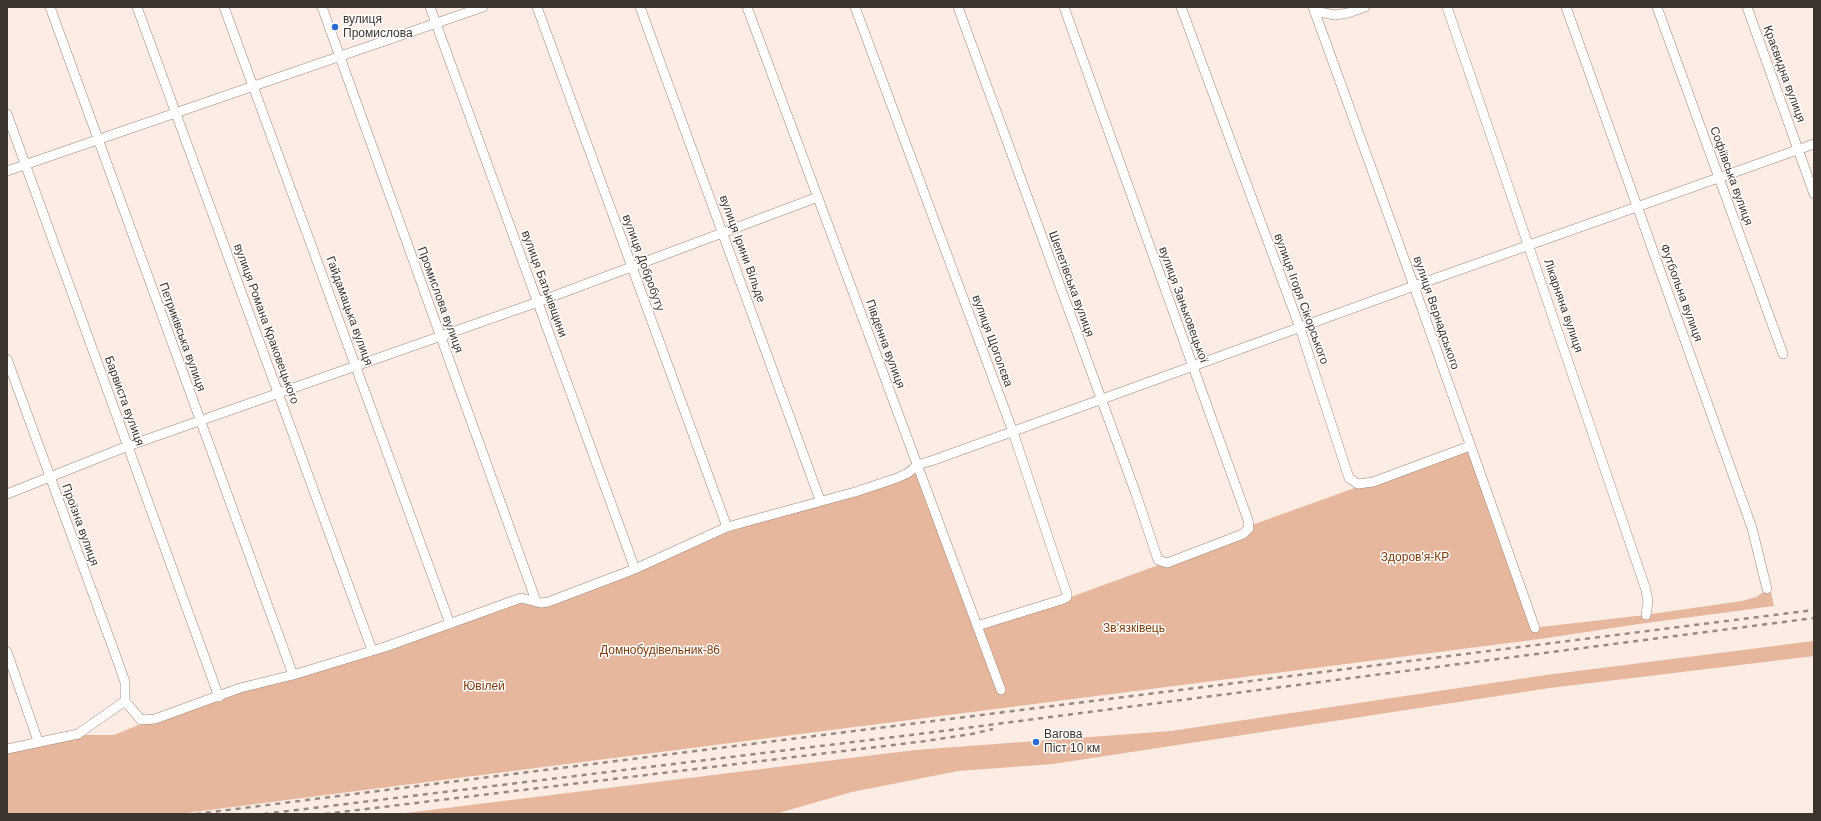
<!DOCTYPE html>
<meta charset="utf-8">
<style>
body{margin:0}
#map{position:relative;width:1821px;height:821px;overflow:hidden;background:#fcece3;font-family:Helvetica,sans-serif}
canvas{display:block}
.frame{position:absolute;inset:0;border:8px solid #3e342e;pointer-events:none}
</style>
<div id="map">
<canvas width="1821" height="821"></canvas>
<div class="frame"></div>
</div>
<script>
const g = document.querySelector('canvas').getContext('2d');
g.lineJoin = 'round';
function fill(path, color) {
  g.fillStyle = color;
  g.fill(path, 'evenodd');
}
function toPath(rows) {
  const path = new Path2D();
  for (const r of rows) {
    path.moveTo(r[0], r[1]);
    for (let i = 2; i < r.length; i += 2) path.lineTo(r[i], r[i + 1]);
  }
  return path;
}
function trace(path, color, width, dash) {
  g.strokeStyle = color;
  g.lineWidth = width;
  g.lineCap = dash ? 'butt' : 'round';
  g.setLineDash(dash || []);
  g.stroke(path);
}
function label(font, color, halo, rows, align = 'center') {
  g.font = font + ' Helvetica,sans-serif';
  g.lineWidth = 3;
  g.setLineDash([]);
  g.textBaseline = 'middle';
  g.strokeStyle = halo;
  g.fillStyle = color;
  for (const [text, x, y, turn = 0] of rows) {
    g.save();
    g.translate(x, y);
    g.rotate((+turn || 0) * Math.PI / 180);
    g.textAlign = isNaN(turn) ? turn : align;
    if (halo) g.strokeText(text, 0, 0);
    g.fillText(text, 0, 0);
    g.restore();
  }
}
fill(toPath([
 [1468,447,1532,628,1645,615,1742,601,1756,597,1770,588,1774,606,1639,624,1540,639,178,814,7,814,7,750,80,735,114,735,146,722,522,598,530,600,535,607,636,573,728,532,916,474,956,581,978,626,1065,599,1244,534,1252,525],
 [1814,641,1814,656,1550,688,1053,764,958,771,852,792,775,814,398,814,915,750,1171,731,1546,675]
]), '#e7b79d');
const minor = toPath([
 [50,7,293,675],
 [137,7,372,650],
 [224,7,450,624],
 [322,7,536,601],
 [430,7,635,569],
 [537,7,727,527],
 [640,7,820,500],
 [747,7,1001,690],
 [855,7,1013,432,1067,594,1067,597,1064,599,977,626],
 [958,7,1136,494,1158,560,1167,563,1243,534,1249,528,1248,520,1064,7],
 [1181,7,1300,328,1349,478,1358,484,1373,482,1470,446],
 [1313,7,1414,286,1535,628],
 [1447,7,1646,590,1648,602,1646,615],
 [1566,7,1752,528,1767,589],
 [1657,7,1783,354],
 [1747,7,1814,194],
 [1314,11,1335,15,1348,13,1365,7],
 [7,114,219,697],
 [7,171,483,7],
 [7,359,118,662,125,682,125,701],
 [7,494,128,446,538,302,818,197],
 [7,652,38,741],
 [125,701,141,720,155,719,240,688,293,675,385,647,521,598,541,603,548,602,635,569,727,527,855,492,897,478,908,473,917,465,934,460,1414,286,1814,144],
 [7,749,78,734,125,701]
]);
trace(minor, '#a0877a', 10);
trace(minor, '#fff', 9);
trace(toPath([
 [196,814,1814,610],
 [264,814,927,733,1814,618],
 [325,814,926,741,972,734,993,729]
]), '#968982', 2.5, [5, 5]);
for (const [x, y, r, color] of [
 [335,27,4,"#286bd8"],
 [1036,742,4,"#286bd8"]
]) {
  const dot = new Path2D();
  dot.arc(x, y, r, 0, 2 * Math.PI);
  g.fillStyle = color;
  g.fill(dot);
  trace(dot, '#fff', 1.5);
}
label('12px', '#3e342e', '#fff', [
 ["вулиця",343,20],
 ["Промислова",343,34],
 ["Вагова",1044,735],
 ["Піст 10 км",1044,749]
], 'left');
label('12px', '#3e342e', '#fff', [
 ["Краєвидна вулиця",1784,74,70],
 ["Софіївська вулиця",1731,176,70],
 ["вулиця Ірини Вільде",742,249,70],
 ["вулиця Добробуту",643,263,70],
 ["вулиця Батьківщини",544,284,70],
 ["Шепетівська вулиця",1071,284,70],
 ["Футбольна вулиця",1681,293,70],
 ["вулиця Ігоря Сікорського",1301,299,70],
 ["Промислова вулиця",440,300,70],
 ["вулиця Заньковецької",1183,305,70],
 ["Лікарняна вулиця",1563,306,71],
 ["Гайдамацька вулиця",349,311,70],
 ["вулиця Вернадського",1436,313,71],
 ["вулиця Романа Краковецького",266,324,70],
 ["Петриківська вулиця",182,337,70],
 ["вулиця Щоголєва",992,341,70],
 ["Південна вулиця",885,344,70],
 ["Барвиста вулиця",124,401,70],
 ["Проїзна вулиця",80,525,70]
]);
label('12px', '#7b3a0c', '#fff', [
 ["Здоров'я-КР",1415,558],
 ["Зв'язківець",1134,629],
 ["Домнобудівельник-86",660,651],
 ["Ювілей",484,687]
]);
</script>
